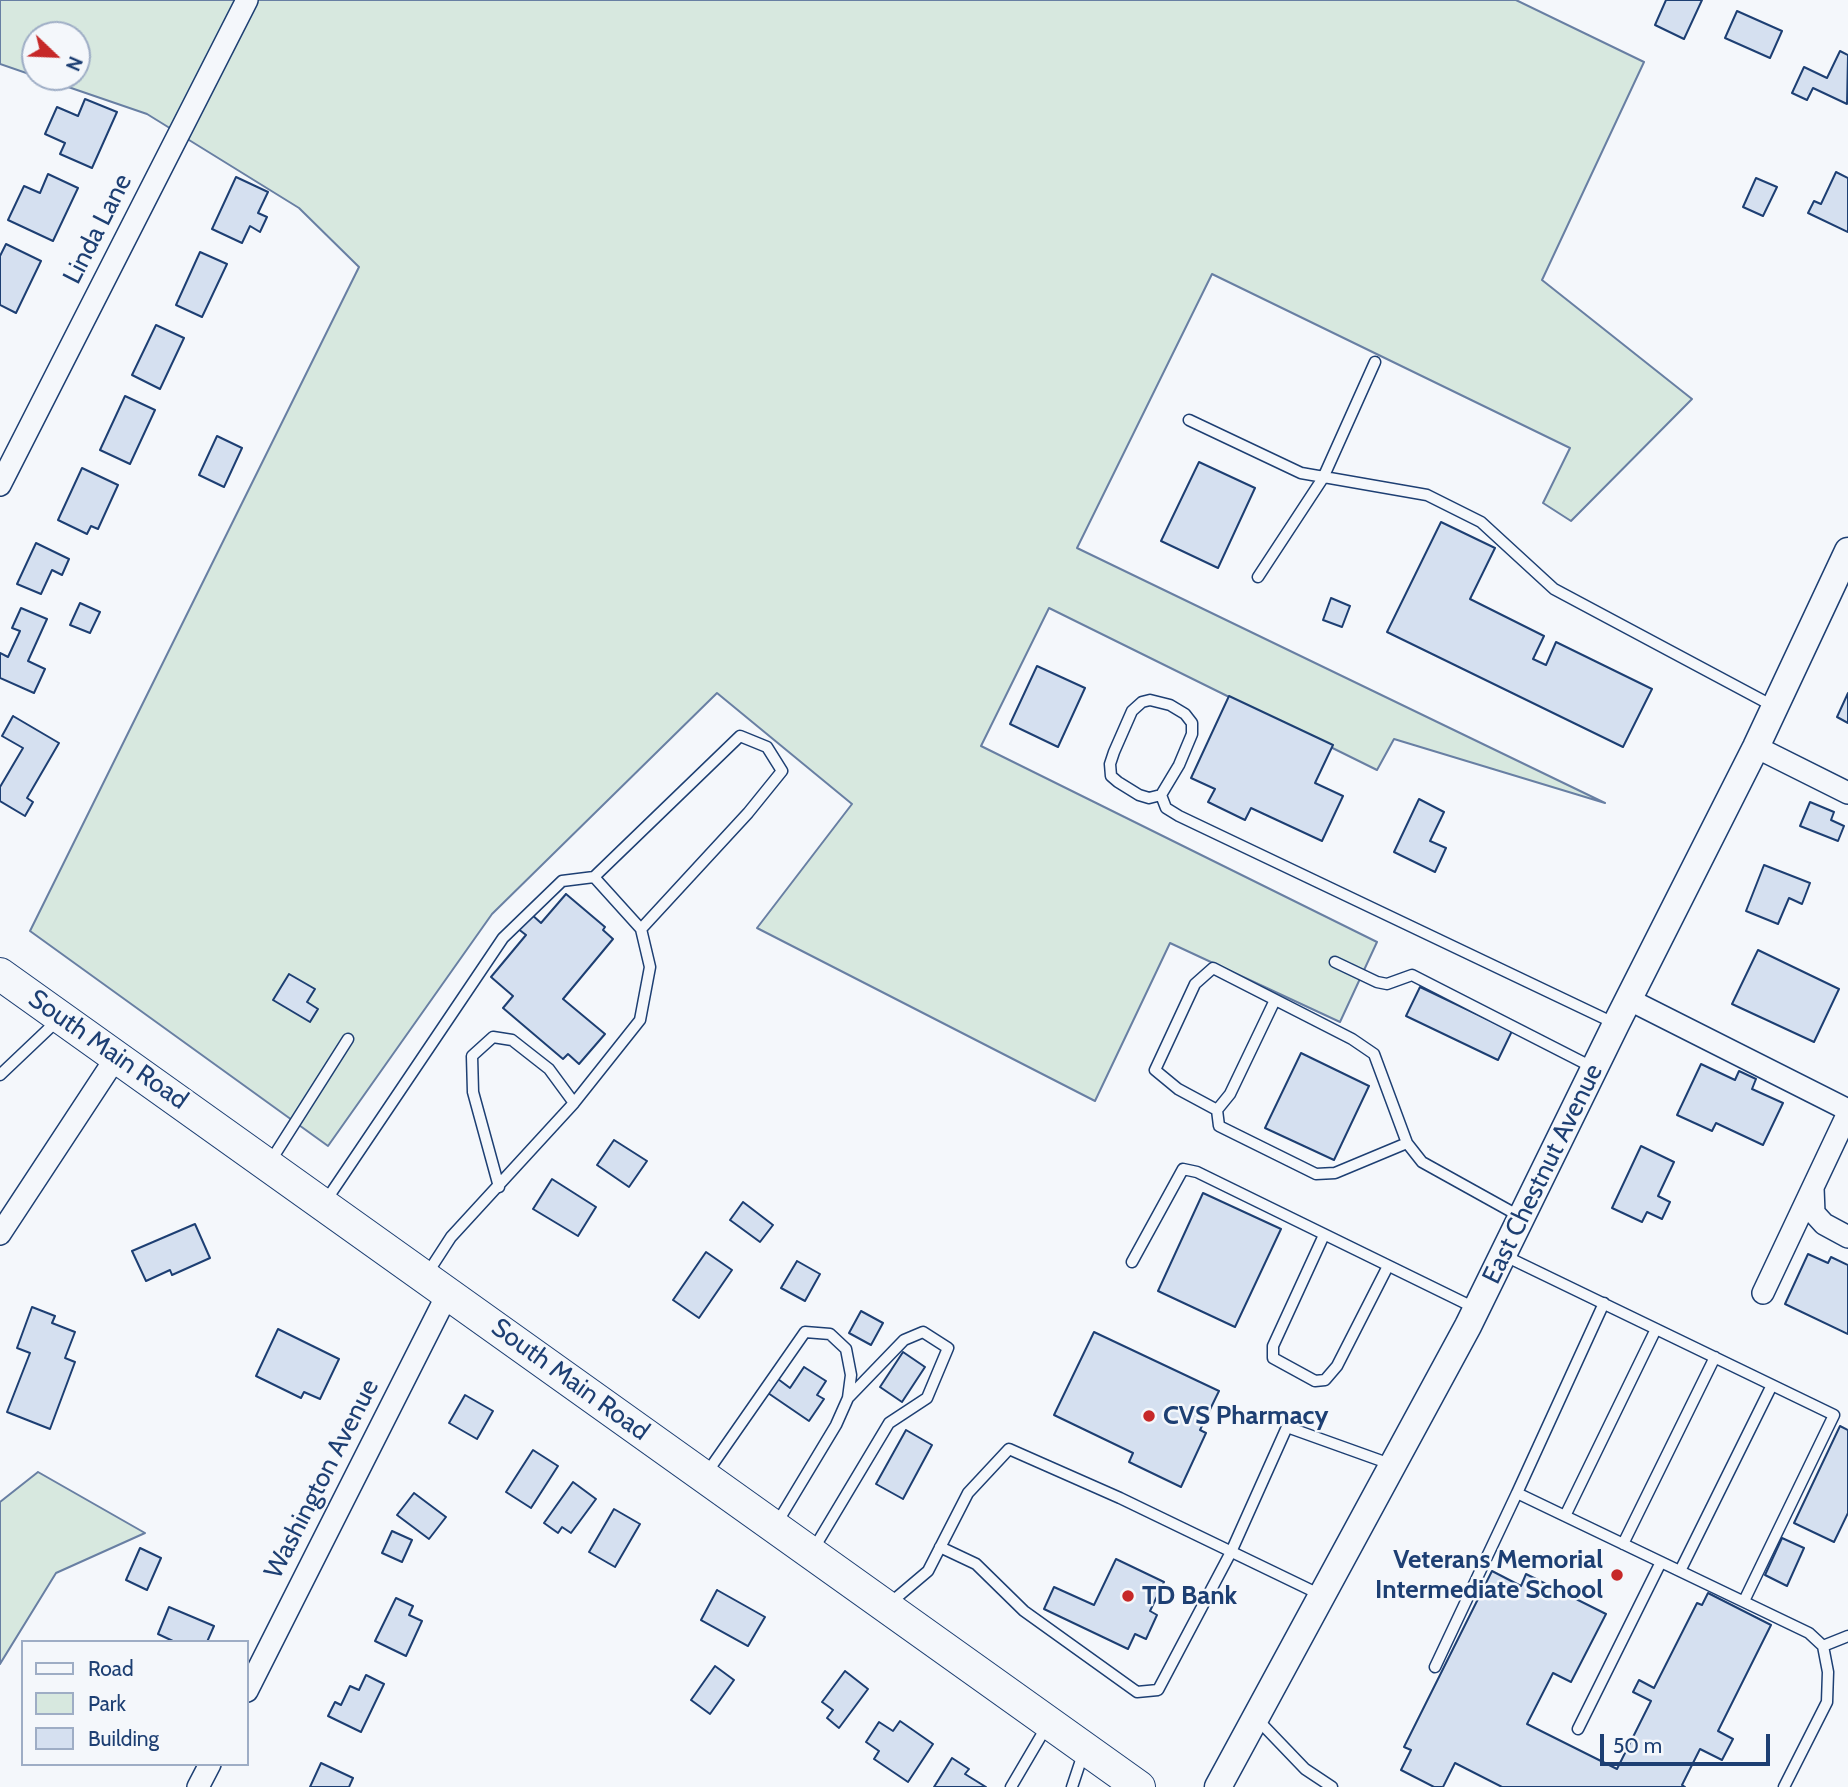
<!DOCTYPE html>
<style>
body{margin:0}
#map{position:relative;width:1848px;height:1787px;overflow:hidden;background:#f4f7fb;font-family:Cabin,sans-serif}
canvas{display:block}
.legend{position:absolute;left:21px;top:1640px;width:228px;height:126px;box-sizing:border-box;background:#f4f7fb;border:2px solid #9eadc5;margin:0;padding:9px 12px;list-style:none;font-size:21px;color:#1d3f73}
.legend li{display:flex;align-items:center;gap:14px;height:35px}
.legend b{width:35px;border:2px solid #9eadc5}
.north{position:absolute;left:21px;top:21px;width:70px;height:70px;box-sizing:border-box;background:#f4f7fb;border:2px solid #9eadc5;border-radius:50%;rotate:113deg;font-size:19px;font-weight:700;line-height:28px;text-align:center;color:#1d3f73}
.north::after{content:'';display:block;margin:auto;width:24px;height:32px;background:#c62828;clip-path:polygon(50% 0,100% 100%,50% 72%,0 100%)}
.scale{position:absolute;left:1600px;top:1734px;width:170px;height:32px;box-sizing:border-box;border:4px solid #1d3f73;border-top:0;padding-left:9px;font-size:21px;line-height:24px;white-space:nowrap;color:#1d3f73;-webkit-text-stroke:5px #f4f7fb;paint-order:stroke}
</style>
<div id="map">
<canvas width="1848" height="1787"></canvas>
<ul class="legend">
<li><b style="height:9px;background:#f4f7fb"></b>Road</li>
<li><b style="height:19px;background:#d7e8df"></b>Park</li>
<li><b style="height:19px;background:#d5e0f0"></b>Building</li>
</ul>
<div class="north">N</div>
<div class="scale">50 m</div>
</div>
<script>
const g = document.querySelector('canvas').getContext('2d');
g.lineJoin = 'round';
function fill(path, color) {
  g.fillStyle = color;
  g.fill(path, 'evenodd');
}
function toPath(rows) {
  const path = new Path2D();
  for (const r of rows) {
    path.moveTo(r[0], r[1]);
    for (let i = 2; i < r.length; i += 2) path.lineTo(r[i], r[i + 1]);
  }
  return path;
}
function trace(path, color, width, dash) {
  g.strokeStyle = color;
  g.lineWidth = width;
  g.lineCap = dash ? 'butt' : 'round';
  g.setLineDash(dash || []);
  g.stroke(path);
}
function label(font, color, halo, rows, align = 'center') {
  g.font = font + ' Cabin,sans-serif';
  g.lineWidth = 5;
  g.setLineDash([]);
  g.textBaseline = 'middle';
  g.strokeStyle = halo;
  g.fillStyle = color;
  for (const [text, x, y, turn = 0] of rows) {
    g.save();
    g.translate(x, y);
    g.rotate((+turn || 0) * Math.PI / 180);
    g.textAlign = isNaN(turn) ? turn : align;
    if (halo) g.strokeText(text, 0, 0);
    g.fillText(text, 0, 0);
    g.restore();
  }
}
const green = toPath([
 [0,0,1516,0,1644,62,1542,280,1692,399,1571,521,1543,503,1570,448,1212,274,1077,548,1605,803,1394,739,1377,770,1049,608,981,746,1377,942,1340,1022,1170,943,1095,1101,757,928,852,804,717,693,492,914,328,1146,30,931,359,267,299,208,147,114,39,77,77,77,77,35,35,35,35,76,0,64,0,0],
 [38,1472,145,1533,56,1573,0,1664,0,1502,38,1472]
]);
fill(green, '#d7e8df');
trace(green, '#687fa3', 2);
const building = toPath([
 [1666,0,1702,0,1684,39,1655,25,1666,0],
 [1737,11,1782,31,1770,58,1725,38,1737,11],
 [1840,51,1848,55,1847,104,1813,88,1807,100,1792,93,1804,67,1827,78,1840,51],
 [85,99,117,112,92,168,60,154,65,143,45,134,57,107,78,116,85,99],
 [1836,172,1848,178,1848,232,1808,213,1814,201,1821,204,1836,172],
 [48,174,78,188,53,241,8,220,24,186,40,193,48,174],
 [236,177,268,192,258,213,267,217,260,232,250,226,242,243,212,229,236,177],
 [1756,178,1777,187,1763,216,1743,207,1756,178],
 [6,244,41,261,16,313,0,305,0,256,6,244],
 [200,252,227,264,202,317,176,305,200,252],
 [156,325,184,338,160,389,132,375,156,325],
 [125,396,155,410,130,464,100,450,125,396],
 [217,436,242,448,224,487,199,475,217,436],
 [1199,462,1255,488,1218,568,1161,541,1199,462],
 [82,468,118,485,98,529,91,526,87,534,58,520,82,468],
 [1441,522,1495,548,1470,599,1544,636,1533,659,1546,665,1556,642,1652,689,1623,747,1387,632,1441,522],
 [36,543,69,559,62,575,52,570,41,594,17,584,36,543],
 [1331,598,1350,606,1342,627,1323,620,1331,598],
 [80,603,100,612,90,633,70,625,80,603],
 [21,608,47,619,28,661,45,669,34,693,0,678,0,653,8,657,20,631,12,628,21,608],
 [1037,666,1085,688,1058,747,1010,724,1037,666],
 [1848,693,1848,723,1837,717,1848,693],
 [1229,696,1333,745,1315,783,1343,796,1322,841,1251,808,1245,820,1208,802,1215,789,1191,778,1229,696],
 [13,716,59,743,27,798,33,802,25,816,0,801,0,787,23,748,2,736,13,716],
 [1419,799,1444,812,1430,841,1446,848,1435,872,1394,852,1419,799],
 [1810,802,1834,812,1831,820,1844,826,1838,841,1800,826,1810,802],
 [1764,865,1810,883,1802,904,1789,898,1778,924,1746,911,1764,865],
 [566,894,605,927,603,930,613,939,563,999,605,1034,579,1064,568,1054,563,1059,503,1008,513,996,491,977,526,935,517,928,530,913,541,923,566,894],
 [1758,950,1839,989,1814,1042,1732,1004,1758,950],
 [289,974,315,989,307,1002,318,1009,310,1022,273,1000,289,974],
 [1420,987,1512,1031,1498,1060,1406,1016,1420,987],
 [1301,1053,1369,1086,1334,1160,1265,1128,1301,1053],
 [1701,1064,1735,1080,1739,1071,1756,1079,1752,1089,1783,1103,1763,1145,1716,1123,1712,1131,1677,1115,1701,1064],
 [614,1140,647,1161,629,1187,597,1165,614,1140],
 [1641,1146,1674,1162,1658,1196,1670,1202,1662,1219,1647,1212,1642,1222,1612,1208,1641,1146],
 [552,1179,596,1207,578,1236,533,1209,552,1179],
 [1203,1193,1281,1229,1235,1327,1158,1291,1203,1193],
 [743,1202,773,1225,760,1242,730,1220,743,1202],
 [195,1224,210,1258,172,1275,170,1270,146,1281,132,1251,195,1224],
 [706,1252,732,1270,699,1318,673,1300,706,1252],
 [1808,1254,1828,1263,1831,1257,1848,1265,1848,1334,1785,1304,1808,1254],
 [797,1261,820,1274,805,1301,781,1288,797,1261],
 [32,1307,55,1316,52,1323,75,1332,65,1358,75,1362,50,1429,7,1412,30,1353,17,1348,32,1307],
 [861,1311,883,1323,871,1345,849,1333,861,1311],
 [278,1329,339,1359,320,1399,304,1392,301,1398,256,1376,278,1329],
 [1094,1332,1219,1391,1200,1430,1206,1433,1181,1487,1129,1462,1133,1453,1054,1415,1094,1332],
 [903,1352,925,1367,902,1402,880,1387,903,1352],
 [804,1367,826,1381,817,1395,824,1399,809,1421,768,1393,778,1379,790,1388,804,1367],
 [465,1395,493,1411,477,1439,449,1423,465,1395],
 [1840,1426,1848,1430,1848,1513,1834,1542,1794,1523,1840,1426],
 [906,1430,932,1445,903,1499,876,1484,906,1430],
 [533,1450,558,1466,531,1508,506,1492,533,1450],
 [573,1482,596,1499,571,1533,562,1527,558,1533,544,1523,573,1482],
 [414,1493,446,1517,429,1539,397,1515,414,1493],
 [614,1509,640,1524,615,1567,589,1552,614,1509],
 [392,1531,412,1540,402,1562,382,1553,392,1531],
 [1782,1538,1804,1548,1787,1586,1765,1575,1782,1538],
 [140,1548,161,1558,147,1590,126,1580,140,1548],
 [1116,1559,1164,1582,1150,1611,1157,1615,1146,1639,1135,1634,1128,1649,1044,1609,1054,1587,1094,1605,1116,1559],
 [1492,1571,1521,1586,1526,1574,1606,1614,1571,1682,1553,1673,1527,1724,1617,1769,1651,1701,1633,1692,1639,1680,1654,1688,1697,1603,1702,1605,1708,1593,1771,1625,1718,1731,1733,1739,1722,1760,1700,1749,1682,1785,1685,1787,1502,1787,1455,1763,1443,1787,1434,1787,1401,1770,1411,1750,1404,1747,1492,1571],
 [717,1590,765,1617,748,1646,701,1620,717,1590],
 [396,1598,413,1606,409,1615,422,1621,406,1656,375,1641,396,1598],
 [169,1607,214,1626,207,1642,175,1642,158,1634,169,1607],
 [715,1666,734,1680,710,1714,691,1700,715,1666],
 [845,1671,868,1689,839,1728,827,1718,833,1710,822,1702,845,1671],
 [366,1675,384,1684,361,1732,328,1716,335,1702,341,1705,350,1686,359,1690,366,1675],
 [900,1721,933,1744,908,1782,874,1759,879,1751,866,1742,879,1722,893,1731,900,1721],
 [952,1758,969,1769,965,1774,986,1787,934,1787,952,1758],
 [321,1763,353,1778,349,1787,310,1787,321,1763]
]);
fill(building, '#d5e0f0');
trace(building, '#1d3f73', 2);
const service = toPath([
 [1189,420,1301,473,1427,495,1481,522,1554,589,1773,706],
 [1258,577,1323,478,1375,362],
 [1161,795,1179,765,1192,734,1192,723,1185,714,1170,705,1150,700,1142,702,1132,711,1114,752,1110,764,1111,776,1118,782,1139,795,1149,798,1161,795,1166,808,1179,816,1616,1024],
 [594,877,641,929],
 [1335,962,1377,982,1387,984,1412,975,1594,1068],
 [1275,1000,1230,1094,1217,1110,1178,1089,1155,1070,1195,984,1213,968,1352,1039,1374,1054,1407,1143,1422,1162,1521,1217],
 [0,1075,59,1019],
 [1217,1110,1219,1126,1316,1174,1335,1173,1407,1143],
 [270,1162,348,1039],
 [499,1187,473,1092,472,1056,493,1037,512,1040,549,1069,574,1103],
 [325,1202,503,938,562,881,594,877,740,736,767,747,782,771,748,813,641,929,650,967,640,1020,574,1103,451,1237,427,1274],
 [1324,1235,1273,1346,1273,1358,1315,1381,1325,1380,1337,1366,1388,1266],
 [1503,1255,1834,1415,1744,1601],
 [1132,1262,1183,1169,1197,1172,1477,1309],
 [706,1474,805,1332,830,1334,846,1349,851,1375,848,1398,836,1425,777,1523],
 [1517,1493,1604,1303],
 [1565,1516,1656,1329],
 [1623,1544,1715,1357],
 [940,1547,976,1564,1024,1611,1137,1692,1158,1690,1231,1552,1287,1427,1393,1465],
 [813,1550,889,1423,927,1398,948,1348,923,1332,904,1340,848,1398],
 [1680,1571,1772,1385],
 [889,1604,928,1571,968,1493,1009,1449,1120,1498,1321,1595],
 [1823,1646,1848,1636],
 [1435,1667,1517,1493,1809,1633,1823,1646,1828,1672,1827,1702,1784,1787],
 [1257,1719,1305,1769,1332,1787],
 [1578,1729,1661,1562],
 [1011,1787,1048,1724],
 [1072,1787,1084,1751]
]);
const minor = toPath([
 [0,485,247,0],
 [1756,747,1848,793],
 [1628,999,1848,1110],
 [1813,1188,1814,1213,1824,1224,1848,1237],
 [0,1234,117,1056],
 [1763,1293,1848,1113],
 [247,1691,448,1293],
 [198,1787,210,1764]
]);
const tertiary = toPath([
 [1218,1787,1468,1326,1616,1024,1756,747,1848,551]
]);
const primary = toPath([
 [0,974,1139,1787]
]);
trace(service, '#1d3f73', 13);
trace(minor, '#1d3f73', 24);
trace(tertiary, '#1d3f73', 29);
trace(primary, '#1d3f73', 34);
trace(service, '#f4f7fb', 10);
trace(minor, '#f4f7fb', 21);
trace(tertiary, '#f4f7fb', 26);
trace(primary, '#f4f7fb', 32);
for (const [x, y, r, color] of [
 [1149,1416,7,"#c62828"],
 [1617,1575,7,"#c62828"],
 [1128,1596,7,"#c62828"]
]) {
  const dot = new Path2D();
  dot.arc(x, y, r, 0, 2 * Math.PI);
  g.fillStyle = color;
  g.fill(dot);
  trace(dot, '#f4f7fb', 2.5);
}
label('26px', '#1d3f73', '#f4f7fb', [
 ["Linda Lane",98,229,-63],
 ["South Main Road",108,1050,35],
 ["East Chestnut Avenue",1543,1174,-64],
 ["South Main Road",570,1380,36],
 ["Washington Avenue",322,1479,-63]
]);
label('bold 26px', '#1d3f73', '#f4f7fb', [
 ["CVS Pharmacy",1163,1416],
 ["Veterans Memorial",1603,1560,"right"],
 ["Intermediate School",1603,1590,"right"],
 ["TD Bank",1142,1596]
], 'left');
</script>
